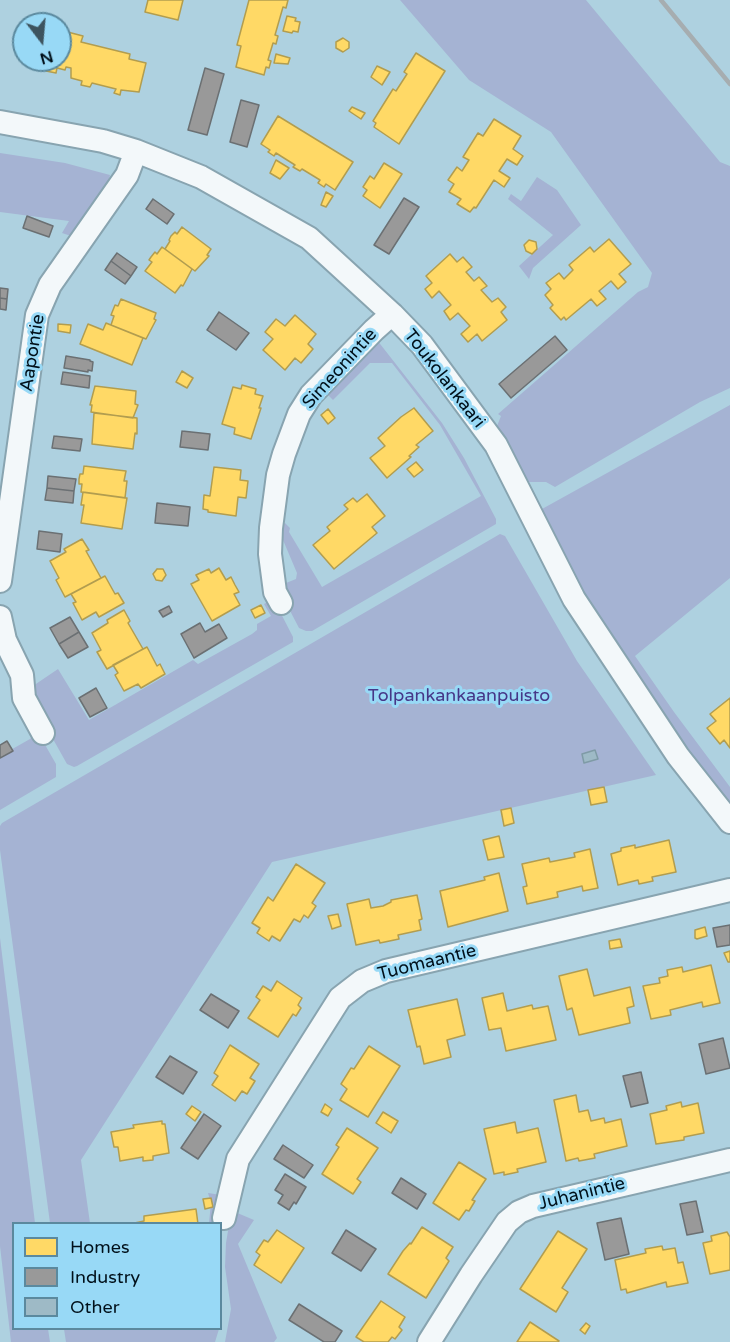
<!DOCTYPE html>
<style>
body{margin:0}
#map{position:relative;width:730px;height:1342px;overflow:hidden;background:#aed1e0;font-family:"Varela Round",sans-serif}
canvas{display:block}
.legend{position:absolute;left:12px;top:1222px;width:210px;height:108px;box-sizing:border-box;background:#98d9f6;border:2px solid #5b899e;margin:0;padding:8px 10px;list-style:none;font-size:18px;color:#00101a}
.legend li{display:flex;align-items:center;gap:12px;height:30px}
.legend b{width:30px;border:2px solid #5b899e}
.north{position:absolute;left:12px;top:12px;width:60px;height:60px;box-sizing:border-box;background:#98d9f6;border:2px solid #5b899e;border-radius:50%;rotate:164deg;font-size:16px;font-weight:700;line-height:24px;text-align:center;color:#00101a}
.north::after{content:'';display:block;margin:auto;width:21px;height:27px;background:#3d545f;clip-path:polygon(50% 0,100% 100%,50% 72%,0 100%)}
</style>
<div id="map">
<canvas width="730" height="1342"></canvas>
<ul class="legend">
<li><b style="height:16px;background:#ffd966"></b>Homes</li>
<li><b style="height:16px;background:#999"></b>Industry</li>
<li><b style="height:16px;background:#9ebac6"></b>Other</li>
</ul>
<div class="north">N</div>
</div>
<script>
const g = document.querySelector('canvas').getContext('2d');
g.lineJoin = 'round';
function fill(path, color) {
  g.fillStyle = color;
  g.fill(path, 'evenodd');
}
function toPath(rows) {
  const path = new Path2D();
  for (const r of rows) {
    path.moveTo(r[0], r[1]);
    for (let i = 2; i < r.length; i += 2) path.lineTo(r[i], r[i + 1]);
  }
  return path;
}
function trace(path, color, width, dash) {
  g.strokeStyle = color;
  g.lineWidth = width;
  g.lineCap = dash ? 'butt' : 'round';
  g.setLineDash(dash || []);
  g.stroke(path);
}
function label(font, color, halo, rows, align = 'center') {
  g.font = font + ' "Varela Round",sans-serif';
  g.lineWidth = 6;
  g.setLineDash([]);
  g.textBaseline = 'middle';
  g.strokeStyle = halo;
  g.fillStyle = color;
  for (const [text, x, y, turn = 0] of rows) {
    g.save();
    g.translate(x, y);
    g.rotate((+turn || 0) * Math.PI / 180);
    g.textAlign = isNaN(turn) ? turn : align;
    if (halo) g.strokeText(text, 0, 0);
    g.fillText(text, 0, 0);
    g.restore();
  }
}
fill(toPath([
 [400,0,586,0,720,162,730,166,730,388,700,402,555,487,546,482,529,482,497,426,501,416,498,414,638,292,648,287,652,273,551,132,469,80],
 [0,153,65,163,110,175,107,190,75,234,71,236,62,233,69,221,0,212],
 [537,177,557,190,581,225,533,268,529,279,519,266,553,235,508,199,511,194,521,201],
 [377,340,442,423,464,458,496,519,496,524,312,631,306,631,299,628,287,605,283,588,286,583,296,579,297,573,283,540,281,526,285,523,290,528,289,532,322,587,481,496,440,425,392,363,370,363,333,400,325,392],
 [730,405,730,578,635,656,674,712,730,787,730,804,686,750,625,660,538,522,540,511,542,509],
 [500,534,505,536,577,661,656,775,272,862,81,1160,90,1223,50,1223,0,850,0,826,2,823],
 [270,601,275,602,293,637,293,642,77,766,74,767,67,764,30,698,30,688,58,669,89,720,193,660,198,664,252,634,257,630,257,624,271,616,264,604],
 [34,734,40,736,56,764,56,777,0,810,0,756,30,739],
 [0,938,35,1223,14,1224,14,1328,48,1329,50,1342,11,1342,0,1246],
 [208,1193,221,1195,219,1223,209,1223,211,1203],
 [235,1212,254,1220,238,1244,277,1338,274,1342,225,1342,231,1309,225,1267,226,1243,230,1219],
 [64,1329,64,1328,219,1329,215,1342,66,1342]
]), '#a5b3d3');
const homes = toPath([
 [148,0,183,0,178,20,145,12,148,0],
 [249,0,288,0,286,8,283,7,275,35,278,36,276,44,273,43,268,60,271,61,269,68,266,67,264,75,236,67,241,46,237,45,249,0],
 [287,16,296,18,295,21,300,22,298,32,293,31,292,33,283,31,287,16],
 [60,30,83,36,81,42,130,54,129,59,146,63,139,92,121,90,120,95,114,93,116,89,92,83,90,87,81,85,82,81,71,78,71,68,66,67,65,70,57,68,56,73,46,71,48,66,42,64,41,60,60,60,60,30],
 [343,38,349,42,349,48,343,52,336,48,336,42,343,38],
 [416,53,445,71,399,144,374,127,376,123,373,121,393,89,396,91,407,74,404,72,416,53],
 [276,54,290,58,288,64,274,63,276,54],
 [377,66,390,72,382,85,371,77,377,66],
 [352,107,365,113,361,119,349,111,352,107],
 [278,116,353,162,335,190,326,184,324,187,318,183,320,180,302,169,300,171,293,167,295,165,276,153,274,156,268,152,270,150,261,144,278,116],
 [494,119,521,136,513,149,523,156,517,165,507,159,499,171,510,178,504,187,494,180,476,208,474,207,470,212,457,204,461,199,449,192,454,184,448,180,457,167,462,171,469,160,463,157,478,133,483,136,494,119],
 [276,160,289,168,280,179,270,173,276,160],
 [384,163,402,174,380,208,363,196,367,190,363,187,370,176,374,179,384,163],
 [326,192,333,196,326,207,321,205,326,192],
 [182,227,211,249,207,255,209,256,195,271,165,249,170,241,169,240,171,236,175,232,177,234,182,227],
 [609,239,631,264,619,274,626,282,618,289,611,281,599,291,606,299,597,306,591,299,566,320,564,317,561,320,550,308,553,305,545,295,551,289,546,283,559,273,564,279,573,270,569,265,590,247,594,252,609,239],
 [529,240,536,242,537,249,532,254,526,251,524,245,529,240],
 [162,247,192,269,183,286,181,285,175,293,145,271,152,262,149,260,151,257,155,252,157,254,162,247],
 [450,254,457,262,463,257,472,267,466,272,474,281,479,277,487,286,481,290,492,302,498,298,506,307,501,312,507,320,482,341,477,334,468,342,461,334,470,326,458,313,450,320,444,311,451,305,439,291,432,298,425,289,432,283,426,276,450,254],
 [121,299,156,313,154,319,156,320,146,339,111,325,114,316,111,315,115,305,118,306,121,299],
 [295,315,316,334,308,344,313,349,301,363,295,358,285,370,263,350,273,339,265,332,276,319,285,326,295,315],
 [106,323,143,338,132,365,80,344,88,324,103,330,106,323],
 [58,324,71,325,70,333,58,331,58,324],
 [182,371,193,378,187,388,176,382,182,371],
 [242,385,256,389,255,394,263,396,259,408,261,408,251,439,234,434,235,428,222,424,233,387,241,389,242,385],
 [95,386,136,391,135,404,138,405,133,418,91,412,92,405,90,405,95,386],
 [414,408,433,431,416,445,419,447,409,456,411,457,387,478,370,458,385,446,378,438,401,417,414,408],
 [328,409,335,418,328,424,321,415,328,409],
 [94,413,137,418,137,434,135,433,133,449,92,444,94,413],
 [416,462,423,470,414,477,407,469,416,462],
 [84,466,126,471,124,481,127,481,125,498,81,492,82,484,79,484,79,479,80,474,83,474,84,466],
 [214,467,241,470,240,480,248,481,246,498,238,497,236,516,208,512,208,510,203,509,204,495,210,496,214,467],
 [83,492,127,498,122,529,81,523,84,505,81,505,83,492],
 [367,494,385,516,372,527,377,533,334,569,313,545,330,531,327,527,348,509,344,505,353,498,357,502,367,494],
 [82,539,89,550,86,551,101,578,65,597,56,580,59,578,50,561,66,552,64,549,82,539],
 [219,568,226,580,231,577,235,585,239,592,234,594,240,605,212,621,191,584,199,580,196,575,209,569,211,573,219,568],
 [157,569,163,569,166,575,162,581,156,580,153,574,157,569],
 [105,576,115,594,118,593,124,603,99,617,96,612,82,620,73,603,76,602,71,594,105,576],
 [261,605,265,613,255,618,251,610,261,605],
 [124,610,130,621,128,623,143,649,107,669,97,652,101,650,92,633,108,623,107,620,124,610],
 [147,647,157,666,160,664,165,674,141,688,138,684,124,691,115,675,118,673,113,665,147,647],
 [730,698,730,748,724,740,720,744,707,728,716,721,710,714,730,698],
 [604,787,607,802,591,805,588,790,604,787],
 [511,808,514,823,504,826,501,810,511,808],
 [499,836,504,857,488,860,483,840,499,836],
 [669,840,676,872,652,877,653,881,639,884,638,880,618,885,611,854,621,851,621,848,635,845,635,848,669,840],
 [590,849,598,888,583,891,582,886,557,892,558,897,527,904,523,887,527,886,522,864,549,858,550,862,575,857,574,853,590,849],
 [296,864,325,883,312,903,316,906,308,918,304,915,300,922,294,919,280,941,272,936,269,941,257,933,260,928,252,923,268,897,273,901,296,864],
 [499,873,508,911,448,927,440,891,485,880,484,877,499,873],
 [417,895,422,919,419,920,421,930,398,935,399,939,380,943,379,940,356,945,347,904,369,899,371,908,383,906,391,902,391,900,417,895],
 [338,914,341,926,332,929,328,916,338,914],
 [705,927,707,936,697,939,695,938,695,930,705,927],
 [620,939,622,947,610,949,609,941,620,939],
 [730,951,730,962,728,962,724,953,730,951],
 [711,965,720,1003,703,1007,702,1002,670,1010,671,1015,651,1019,643,986,660,983,659,978,668,976,667,970,682,967,683,972,711,965],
 [587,969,594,996,630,987,634,1006,627,1008,630,1023,579,1035,572,1008,567,1010,559,976,587,969],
 [277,981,302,998,298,1005,301,1008,296,1016,293,1014,278,1037,248,1018,260,1000,256,997,263,986,271,991,277,981],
 [503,993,507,1011,532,1005,533,1009,548,1006,556,1040,506,1051,501,1028,489,1030,482,998,503,993],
 [457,999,465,1035,447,1040,451,1057,424,1064,420,1046,417,1047,408,1010,457,999],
 [230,1045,259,1064,250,1078,255,1081,247,1094,242,1091,235,1101,212,1085,218,1076,214,1073,230,1045],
 [369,1046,400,1066,368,1117,340,1100,347,1089,341,1084,351,1068,354,1069,369,1046],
 [576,1095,579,1112,588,1110,591,1121,604,1118,605,1123,621,1119,627,1146,594,1154,595,1158,579,1161,578,1158,566,1161,554,1100,576,1095],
 [681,1102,682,1107,698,1103,704,1133,684,1137,684,1140,656,1144,650,1114,667,1110,666,1106,681,1102],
 [325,1104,332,1109,328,1116,321,1112,325,1104],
 [192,1106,201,1112,195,1121,186,1114,192,1106],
 [383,1112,398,1121,391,1133,376,1123,383,1112],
 [162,1121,162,1124,165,1124,169,1153,153,1156,153,1160,143,1161,143,1157,120,1161,118,1147,114,1147,111,1132,134,1128,133,1125,162,1121],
 [515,1122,517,1133,538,1128,546,1162,517,1169,518,1172,504,1175,504,1172,494,1174,484,1129,515,1122],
 [347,1128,378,1148,357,1179,361,1182,353,1194,322,1174,339,1147,336,1145,347,1128],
 [459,1162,486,1179,472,1200,475,1201,469,1211,466,1210,459,1220,433,1203,459,1162],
 [211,1198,213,1207,205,1209,203,1199,211,1198],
 [196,1209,198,1224,130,1224,144,1221,144,1216,196,1209],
 [422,1227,453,1247,446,1258,449,1261,426,1298,388,1274,403,1251,410,1243,411,1244,422,1227],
 [277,1230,304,1248,281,1283,254,1265,260,1255,256,1252,264,1240,268,1242,277,1230],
 [558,1231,587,1249,562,1288,568,1292,556,1312,520,1289,558,1231],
 [727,1232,730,1237,730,1270,710,1274,703,1243,712,1241,711,1236,727,1232],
 [662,1246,663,1250,675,1248,678,1263,683,1262,688,1283,667,1287,666,1282,627,1293,626,1289,621,1290,615,1260,646,1253,645,1249,662,1246],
 [381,1301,405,1317,399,1327,402,1330,395,1339,392,1337,388,1342,364,1342,356,1337,381,1301],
 [530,1322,559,1341,558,1342,517,1342,530,1322],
 [586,1323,590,1326,585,1334,580,1330,586,1323]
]);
fill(homes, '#ffd966');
trace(homes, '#b29d4f', 1.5);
const industry = toPath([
 [205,68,224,74,207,135,188,130,205,68],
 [241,100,259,105,247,147,230,142,241,100],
 [404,198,419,207,389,254,374,245,404,198],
 [153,199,174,214,167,224,146,209,153,199],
 [27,216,53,226,49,237,23,228,27,216],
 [117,253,137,267,131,276,111,261,117,253],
 [111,261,131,276,125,284,105,270,111,261],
 [0,288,8,289,7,299,0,298,0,288],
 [0,298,7,299,6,310,0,309,0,298],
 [219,312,249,333,236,350,207,330,219,312],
 [555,336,567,350,511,398,499,384,555,336],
 [66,356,90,360,90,361,93,362,92,371,88,370,88,372,64,368,66,356],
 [63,372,90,376,89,388,61,384,63,372],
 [182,431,210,434,208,450,180,447,182,431],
 [54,436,82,439,80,451,52,448,54,436],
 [48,476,76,479,74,491,47,488,48,476],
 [47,488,74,491,73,503,45,500,47,488],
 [157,503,190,507,188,526,155,523,157,503],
 [39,531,62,534,60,552,37,549,39,531],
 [169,606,172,612,163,617,159,611,169,606],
 [70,617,79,632,59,644,50,628,70,617],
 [200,623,205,632,219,624,227,638,194,658,181,634,200,623],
 [79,632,88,647,68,658,59,644,79,632],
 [96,688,107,708,90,717,79,698,96,688],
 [7,741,13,751,0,758,0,745,7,741],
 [730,925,730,945,717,947,713,928,730,925],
 [211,994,239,1011,228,1028,200,1010,211,994],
 [723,1038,730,1068,706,1074,699,1044,723,1038],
 [170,1056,197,1072,183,1094,156,1077,170,1056],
 [641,1072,648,1103,631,1107,623,1076,641,1072],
 [204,1114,221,1126,198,1159,181,1148,204,1114],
 [283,1145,313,1165,304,1178,274,1159,283,1145],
 [285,1174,306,1187,296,1204,294,1202,289,1210,278,1203,283,1195,275,1190,285,1174],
 [401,1178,426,1194,417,1209,392,1193,401,1178],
 [696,1201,703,1232,687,1235,680,1204,696,1201],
 [621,1218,629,1254,605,1260,597,1223,621,1218],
 [346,1230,376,1249,361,1271,332,1253,346,1230],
 [299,1304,342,1331,335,1342,324,1342,289,1320,299,1304]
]);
fill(industry, '#999');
trace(industry, '#6b7073', 1.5);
const building = toPath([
 [595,750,598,759,584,763,582,754,595,750]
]);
fill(building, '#9ebac6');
trace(building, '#7f9ba6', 1.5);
const minor = toPath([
 [0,122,103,141,136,151,201,177,309,238,392,314,422,345,496,445,574,599,678,756,730,822],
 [0,581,37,315,50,285,127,175,136,151],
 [281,603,275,592,270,554,271,528,278,475,284,454,299,414,311,395,374,330,392,314],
 [0,617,5,640,22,675,24,698,43,733],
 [224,1218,238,1159,340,998,362,981,386,971,730,890],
 [429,1342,471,1275,507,1222,519,1212,533,1206,730,1160]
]);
trace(minor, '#88a4b0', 26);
trace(minor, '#f3f8fa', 22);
trace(toPath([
 [661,0,730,84]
]), '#a6adb0', 4.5);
label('18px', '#00101a', '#98d9f6', [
 ["Aapontie",33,353,-81],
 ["Simeonintie",340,369,-48],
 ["Toukolankaari",444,379,52],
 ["Tuomaantie",427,963,-14],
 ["Juhanintie",582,1194,-14]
]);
label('18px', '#463788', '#98d9f6', [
 ["Tolpankankaanpuisto",459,696]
]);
</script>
